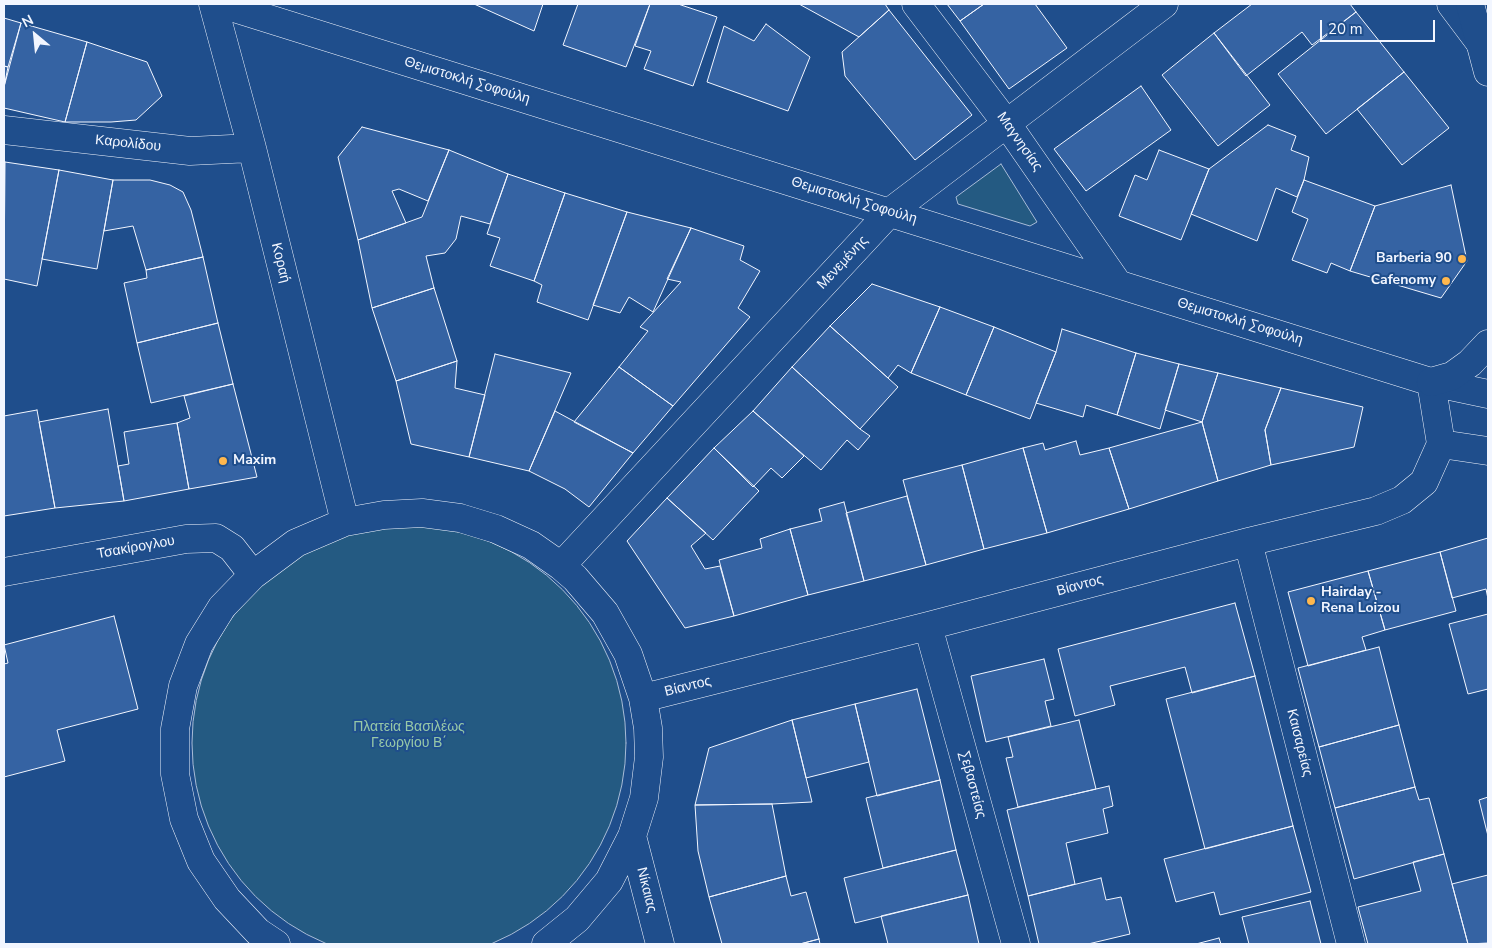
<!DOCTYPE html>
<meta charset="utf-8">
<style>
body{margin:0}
#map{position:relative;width:1492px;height:948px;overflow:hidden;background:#1f4e8c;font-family:"Nunito Sans",sans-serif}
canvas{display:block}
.frame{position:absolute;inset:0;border:5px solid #f2f6ff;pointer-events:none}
.north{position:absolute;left:10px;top:10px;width:50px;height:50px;-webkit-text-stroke:4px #1f4e8c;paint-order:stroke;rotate:332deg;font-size:14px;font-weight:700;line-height:20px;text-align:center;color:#f2f6ff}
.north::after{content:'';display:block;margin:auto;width:18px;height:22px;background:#f2f6ff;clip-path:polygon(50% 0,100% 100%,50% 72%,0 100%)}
.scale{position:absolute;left:1320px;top:20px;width:115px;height:22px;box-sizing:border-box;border:2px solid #f2f6ff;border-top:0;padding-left:6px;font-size:15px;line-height:18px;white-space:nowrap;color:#f2f6ff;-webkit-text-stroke:4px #1f4e8c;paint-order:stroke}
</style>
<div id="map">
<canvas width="1492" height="948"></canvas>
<div class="frame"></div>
<div class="north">N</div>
<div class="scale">20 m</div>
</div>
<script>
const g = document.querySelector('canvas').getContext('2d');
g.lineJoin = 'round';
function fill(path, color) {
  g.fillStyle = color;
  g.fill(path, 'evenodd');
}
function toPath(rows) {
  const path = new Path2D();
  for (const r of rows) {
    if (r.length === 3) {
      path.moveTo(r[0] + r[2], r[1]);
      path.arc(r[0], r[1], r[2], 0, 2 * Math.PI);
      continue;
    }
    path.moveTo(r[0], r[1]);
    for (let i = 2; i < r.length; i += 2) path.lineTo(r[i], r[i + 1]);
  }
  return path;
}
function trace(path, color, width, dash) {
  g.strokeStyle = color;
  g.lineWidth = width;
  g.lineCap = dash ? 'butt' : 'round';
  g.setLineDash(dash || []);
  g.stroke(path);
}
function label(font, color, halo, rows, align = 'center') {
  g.font = font + ' "Nunito Sans",sans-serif';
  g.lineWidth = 4;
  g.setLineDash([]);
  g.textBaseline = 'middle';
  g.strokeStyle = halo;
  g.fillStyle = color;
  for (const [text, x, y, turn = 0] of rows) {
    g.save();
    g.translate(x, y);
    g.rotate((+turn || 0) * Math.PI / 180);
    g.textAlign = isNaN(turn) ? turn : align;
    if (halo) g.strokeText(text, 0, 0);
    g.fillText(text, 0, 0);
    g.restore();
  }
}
const green = toPath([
 [1001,164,1037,222,1030,226,958,204,956,197,1001,164],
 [409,743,217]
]);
fill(green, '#245a82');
trace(green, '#a8bbd7', 1);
const building = toPath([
 [474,4,543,4,534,31,474,4],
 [578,4,650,4,626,67,563,45,578,4],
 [650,4,678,4,717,17,693,86,644,69,651,51,635,46,650,4],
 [799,4,885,4,889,10,859,37,799,4],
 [947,4,984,4,960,21,947,4],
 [984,4,1035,4,1067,48,1009,89,960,21,984,4],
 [1252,4,1350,4,1356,12,1312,45,1302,32,1246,76,1214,33,1252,4],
 [889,10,972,115,915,160,845,76,842,52,889,10],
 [1356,12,1404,72,1326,134,1278,74,1356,12],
 [4,18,21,23,8,67,4,66,4,18],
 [21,23,87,42,65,122,4,108,4,87,21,23],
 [766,24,810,57,788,111,707,82,724,26,754,41,766,24],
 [1214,33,1270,105,1218,146,1162,75,1214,33],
 [87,42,147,62,162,96,136,120,111,122,65,122,87,42],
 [4,66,8,67,4,87,4,66],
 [1404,72,1449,128,1402,165,1357,109,1404,72],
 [1141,86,1171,130,1086,191,1054,149,1141,86],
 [1268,125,1296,136,1291,150,1309,157,1304,180,1297,197,1276,188,1257,241,1191,214,1209,169,1268,125],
 [362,127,449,150,428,201,399,189,392,191,406,223,358,240,338,157,362,127],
 [449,150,508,174,490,224,461,216,456,239,445,253,426,256,434,288,372,308,358,240,422,217,449,150],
 [1159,150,1209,169,1181,240,1119,216,1135,175,1147,180,1159,150],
 [5,162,59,170,37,286,4,279,5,162],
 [59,170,113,180,97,269,42,259,59,170],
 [508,174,565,193,534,281,490,266,500,238,487,234,508,174],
 [113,180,150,180,170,185,183,192,191,210,203,257,146,270,133,226,104,231,113,180],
 [1304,180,1375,206,1350,271,1331,263,1327,273,1292,260,1308,219,1292,212,1304,180],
 [1451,185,1467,261,1441,298,1350,271,1375,206,1451,185],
 [565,193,627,212,588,320,537,302,542,285,534,281,565,193],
 [627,212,691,228,653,312,629,297,620,313,593,305,627,212],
 [691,228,744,246,740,260,760,271,738,308,750,317,673,406,619,367,648,331,640,327,681,282,667,279,691,228],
 [203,257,218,323,137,343,124,283,147,278,146,270,203,257],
 [872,284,940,307,911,373,898,365,888,378,830,326,872,284],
 [434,288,457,361,396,381,372,308,434,288],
 [940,307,994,327,966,395,911,373,940,307],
 [218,323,233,384,151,403,137,343,218,323],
 [830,326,898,387,860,429,792,367,830,326],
 [994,327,1056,352,1030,419,966,395,994,327],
 [1062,329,1136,353,1117,415,1086,405,1083,417,1036,403,1056,352,1062,329],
 [1136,353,1179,364,1160,429,1117,415,1136,353],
 [495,354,571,373,529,471,469,457,495,354],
 [457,361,455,388,485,395,469,457,411,444,396,381,457,361],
 [1179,364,1218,373,1202,422,1165,410,1179,364],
 [619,367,673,406,633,453,574,422,619,367],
 [792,367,860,429,870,436,858,450,847,440,821,470,753,411,792,367],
 [1218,373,1281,388,1265,430,1271,465,1218,481,1202,422,1218,373],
 [233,384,257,477,189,489,177,423,190,418,184,396,233,384],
 [1281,388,1363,407,1354,447,1271,465,1265,430,1281,388],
 [108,409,124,501,55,508,39,422,108,409],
 [37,410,55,508,4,516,4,416,37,410],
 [555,411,633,453,589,507,565,489,529,471,555,411],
 [753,411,804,456,782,478,771,468,753,487,714,448,753,411],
 [1202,422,1218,481,1129,509,1109,448,1202,422],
 [177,423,189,489,124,501,118,466,129,464,124,432,177,423],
 [1076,441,1080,455,1109,448,1129,509,1047,533,1023,448,1043,443,1045,450,1076,441],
 [714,448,759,491,713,540,667,498,714,448],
 [1023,448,1047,533,984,549,962,465,1023,448],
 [962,465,984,549,926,565,903,480,962,465],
 [907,496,926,565,864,581,846,513,907,496],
 [667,498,706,533,691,546,705,569,720,566,734,616,685,628,627,541,667,498],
 [844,502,864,581,808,595,790,529,822,521,819,509,844,502],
 [790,529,808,595,734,616,719,560,762,548,760,539,790,529],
 [1488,538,1488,599,1486,589,1452,598,1440,552,1488,538],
 [1440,552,1456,611,1385,630,1368,571,1440,552],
 [1368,571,1385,630,1362,637,1366,650,1308,666,1288,592,1368,571],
 [1235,603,1255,676,1192,693,1185,667,1110,686,1115,705,1075,716,1058,649,1235,603],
 [1488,614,1488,689,1468,694,1449,624,1488,614],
 [114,616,138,709,57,730,65,761,4,777,4,664,8,663,4,645,114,616],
 [1379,647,1399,725,1319,747,1298,668,1379,647],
 [1044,659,1054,699,1045,701,1051,726,986,742,971,676,1044,659],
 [1255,676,1293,826,1205,849,1166,699,1255,676],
 [917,689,940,780,877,796,855,704,917,689],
 [855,704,869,762,806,778,792,720,855,704],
 [792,720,812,802,772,804,695,805,709,748,792,720],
 [1079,720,1096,789,1018,807,1006,758,1013,757,1008,737,1079,720],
 [1399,725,1415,787,1335,808,1319,747,1399,725],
 [940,780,956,850,883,868,866,798,940,780],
 [1109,786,1113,806,1103,809,1108,833,1066,843,1075,884,1028,896,1007,810,1109,786],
 [1415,787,1419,800,1429,798,1444,854,1354,879,1335,808,1415,787],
 [1488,797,1488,836,1479,800,1488,797],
 [772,804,786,876,709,897,698,851,695,805,772,804],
 [1293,826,1311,892,1220,915,1214,892,1176,902,1164,859,1293,826],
 [956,850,968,895,855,923,844,878,956,850],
 [1444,854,1468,944,1368,944,1358,907,1421,891,1413,862,1444,854],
 [1488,875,1488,943,1468,944,1452,884,1488,875],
 [786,876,791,896,806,892,819,939,800,944,722,944,709,897,786,876],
 [1101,878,1106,900,1121,897,1130,934,1088,944,1039,944,1028,896,1101,878],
 [968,895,979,944,888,944,881,916,968,895],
 [1310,901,1321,944,1249,944,1242,917,1310,901],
 [1219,938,1221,944,1196,944,1219,938],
 [819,939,820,944,800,944,819,939]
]);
fill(building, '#3563a3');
trace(building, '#f2f6ff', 1);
const minor = toPath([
 [213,4,252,148,345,522],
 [221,4,1431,382,1488,394],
 [916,4,1007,124,1118,284],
 [1451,4,1481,44],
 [4,130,190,151,252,148],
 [1431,382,1441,444],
 [1441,444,1488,451],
 [1248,542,1351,944],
 [561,566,890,212,1164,4],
 [4,572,186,539,216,538,232,548,253,575],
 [928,626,1016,944],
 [643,698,928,626,1248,542,1376,511,1402,500,1424,482,1441,444],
 [632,836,660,944],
 [276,944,258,932,227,899,201,861,184,819,175,774,175,729,183,686,199,644,222,607,253,575,296,543,345,522,384,515,422,513,460,518,496,529,531,545,561,566,575,578,605,613,628,654,643,698,648,728,649,757,644,798,632,836,609,881,577,919,546,944]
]);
const major = toPath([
 [1470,4,1488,72],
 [1431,382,1452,376,1470,363,1488,344]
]);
trace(minor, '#f2f6ff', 29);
trace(major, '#f2f6ff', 29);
trace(minor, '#1f4e8c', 28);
trace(major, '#1f4e8c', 28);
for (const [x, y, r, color] of [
 [1462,259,5,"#ffb74d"],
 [1446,281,5,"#ffb74d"],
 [223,461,5,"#ffb74d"],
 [1311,601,5,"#ffb74d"]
]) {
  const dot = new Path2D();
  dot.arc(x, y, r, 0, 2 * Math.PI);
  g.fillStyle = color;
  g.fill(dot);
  trace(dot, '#1f4e8c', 2);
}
label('14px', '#f2f6ff', '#1f4e8c', [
 ["Θεμιστοκλή Σοφούλη",467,81,17],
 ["Μαγνησίας",1019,142,55],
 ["Καρολίδου",128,144,6],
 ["Θεμιστοκλή Σοφούλη",854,201,17],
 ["Κοραή",280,263,76],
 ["Μενεμένης",843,263,-47],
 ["Θεμιστοκλή Σοφούλη",1240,322,17],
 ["Τσακίρογλου",136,548,-10],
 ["Βίαντος",1080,586,-15],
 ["Βίαντος",688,687,-14],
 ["Καισαρείας",1299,743,76],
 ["Σεβαστείας",972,785,75],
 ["Νίκαιας",646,890,76]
]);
label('bold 14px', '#f2f6ff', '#1f4e8c', [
 ["Barberia 90",1452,259],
 ["Cafenomy",1436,281],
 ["Maxim",233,461,"left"],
 ["Hairday -",1321,593,"left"],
 ["Rena Loizou",1321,609,"left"]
], 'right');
label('14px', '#97c8a6', '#1f4e8c', [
 ["Πλατεία Βασιλέως",409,728],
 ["Γεωργίου Β΄",409,744]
]);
</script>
